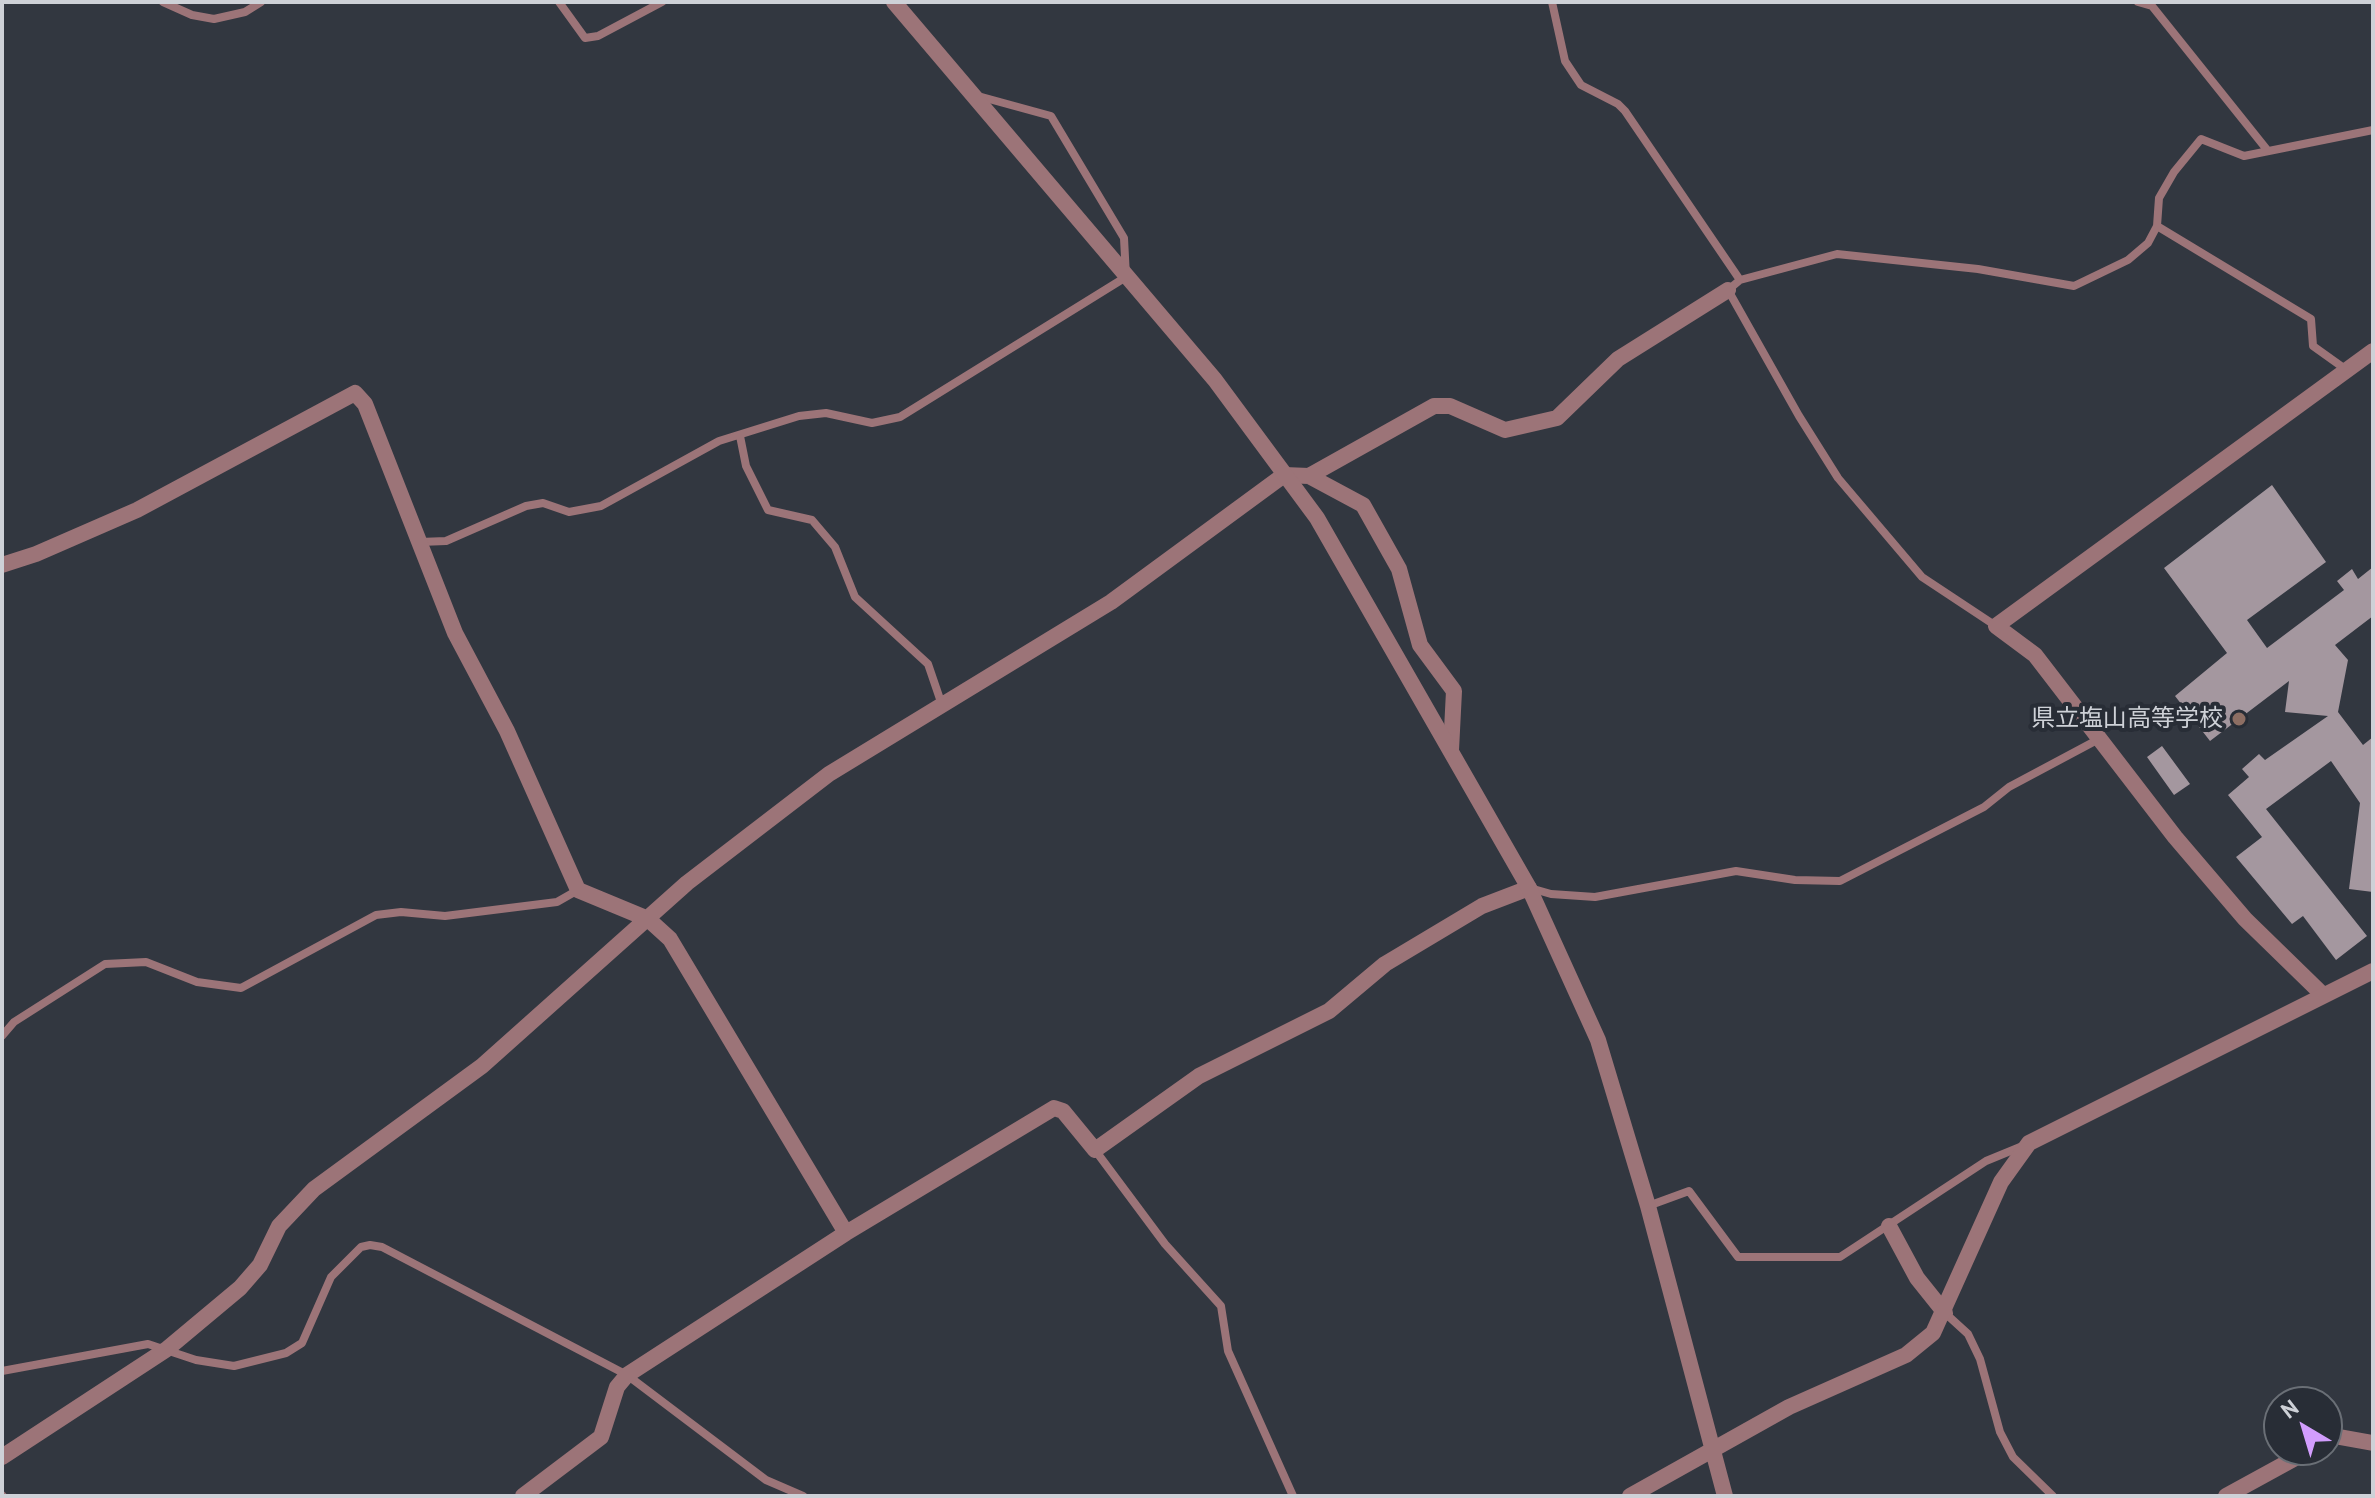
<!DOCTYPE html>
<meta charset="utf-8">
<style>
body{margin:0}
#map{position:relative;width:2375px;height:1498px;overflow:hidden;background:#323740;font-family:"PT Sans",sans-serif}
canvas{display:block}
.frame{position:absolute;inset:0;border:4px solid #ced1d7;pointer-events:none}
.north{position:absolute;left:2263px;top:1386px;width:80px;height:80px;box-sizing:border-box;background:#282d36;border:2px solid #6a6f76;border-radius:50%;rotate:322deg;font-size:22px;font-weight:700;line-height:32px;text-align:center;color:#ced1d7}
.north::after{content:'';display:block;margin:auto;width:28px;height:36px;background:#d29dfd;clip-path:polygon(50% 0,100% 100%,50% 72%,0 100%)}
</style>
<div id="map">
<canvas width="2375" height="1498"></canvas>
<div class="frame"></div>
<div class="north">N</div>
</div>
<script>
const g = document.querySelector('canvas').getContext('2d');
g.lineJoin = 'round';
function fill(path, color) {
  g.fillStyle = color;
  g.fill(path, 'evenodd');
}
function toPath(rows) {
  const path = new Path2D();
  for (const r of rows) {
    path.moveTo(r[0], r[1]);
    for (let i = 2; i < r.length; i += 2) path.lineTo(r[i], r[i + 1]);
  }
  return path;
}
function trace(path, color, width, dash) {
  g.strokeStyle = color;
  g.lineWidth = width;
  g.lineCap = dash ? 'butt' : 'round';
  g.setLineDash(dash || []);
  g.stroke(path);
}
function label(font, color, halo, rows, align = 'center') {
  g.font = font + ' "PT Sans","Noto Sans JP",sans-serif';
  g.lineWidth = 8;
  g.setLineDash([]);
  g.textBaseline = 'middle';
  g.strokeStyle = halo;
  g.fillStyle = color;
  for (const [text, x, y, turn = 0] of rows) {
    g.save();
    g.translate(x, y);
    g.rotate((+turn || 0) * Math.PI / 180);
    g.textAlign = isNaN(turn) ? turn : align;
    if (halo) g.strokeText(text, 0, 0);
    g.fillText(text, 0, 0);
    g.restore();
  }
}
fill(toPath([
 [2272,485,2326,562,2247,620,2267,648,2344,590,2337,581,2352,569,2358,579,2373,567,2373,616,2335,645,2348,660,2338,712,2363,745,2373,737,2373,892,2349,889,2360,803,2331,761,2266,809,2367,936,2336,960,2303,916,2292,924,2236,857,2262,837,2228,795,2249,777,2242,769,2259,754,2265,760,2328,716,2285,712,2289,681,2210,741,2175,696,2227,653,2164,568],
 [2162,746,2190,784,2174,795,2147,757]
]), '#a4979f');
trace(toPath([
 [163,2,192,15,214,19,245,12,261,2],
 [559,2,585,38,598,36,662,2],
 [1552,2,1565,61,1581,85,1618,104,1625,111,1740,280],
 [2138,2,2152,6,2268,151],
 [2157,226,2311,319,2313,346,2348,371],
 [740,436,746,466,768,510,812,520,835,547,855,597,928,664,942,705],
 [420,542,446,541,526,506,543,503,569,512,601,506,719,441,799,416,826,413,872,423,900,417,1126,277,1124,238,1051,116,978,96],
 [1996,626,1922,577,1838,478,1799,416,1728,290,1740,280,1837,254,1978,269,2074,286,2128,260,2148,243,2157,226,2159,198,2174,172,2201,139,2244,156,2373,130],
 [1530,888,1551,894,1595,897,1736,871,1795,880,1840,881,1984,807,2009,787,2099,739],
 [2,1036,14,1022,105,964,146,962,197,982,241,988,376,915,401,912,445,916,557,902,578,890],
 [1095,1150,1165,1244,1221,1306,1228,1351,1293,1496],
 [1648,1206,1689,1191,1738,1257,1840,1257,1986,1161,2025,1145],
 [1945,1313,1968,1334,1980,1359,2000,1432,2013,1457,2053,1496],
 [2,1371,148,1344,196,1360,234,1366,286,1353,302,1343,331,1277,361,1247,370,1245,382,1247,627,1375,766,1480,803,1496],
 [2,1495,3,1496]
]), '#9c7478', 8);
trace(toPath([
 [1309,476,1434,406,1450,406,1505,430,1557,418,1618,359,1728,290],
 [2,565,36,554,137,510,355,393,365,404,455,633,507,731,578,890,648,919,670,939,846,1233],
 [2322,994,2245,919,2175,837,2035,655,1996,626,2373,351],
 [1889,1226,1917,1278,1945,1313],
 [2327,1440,2334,1436,2373,1443],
 [2,1457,167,1349,240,1288,260,1265,279,1226,314,1189,482,1066,687,883,829,774,1111,602,1284,475,1309,476,1363,505,1399,569,1420,645,1454,691,1451,750],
 [523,1496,601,1437,617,1387,627,1375,846,1233,1054,1108,1063,1111,1095,1150,1199,1076,1329,1011,1385,964,1482,906,1529,888],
 [2226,1496,2310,1450]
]), '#9c7478', 16);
trace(toPath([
 [894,2,1215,380,1317,518,1529,888,1598,1040,1648,1206,1725,1496],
 [1630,1496,1789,1407,1906,1355,1933,1333,2001,1182,2029,1143,2373,971]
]), '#9c7478', 16);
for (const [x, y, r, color] of [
 [2239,719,8,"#8d6e63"]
]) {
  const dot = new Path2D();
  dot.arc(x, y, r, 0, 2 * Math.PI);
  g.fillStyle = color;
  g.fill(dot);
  trace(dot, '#282d36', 3);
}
label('24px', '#ced1d7', '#282d36', [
 ["県立塩山高等学校",2223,719]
], 'right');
</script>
